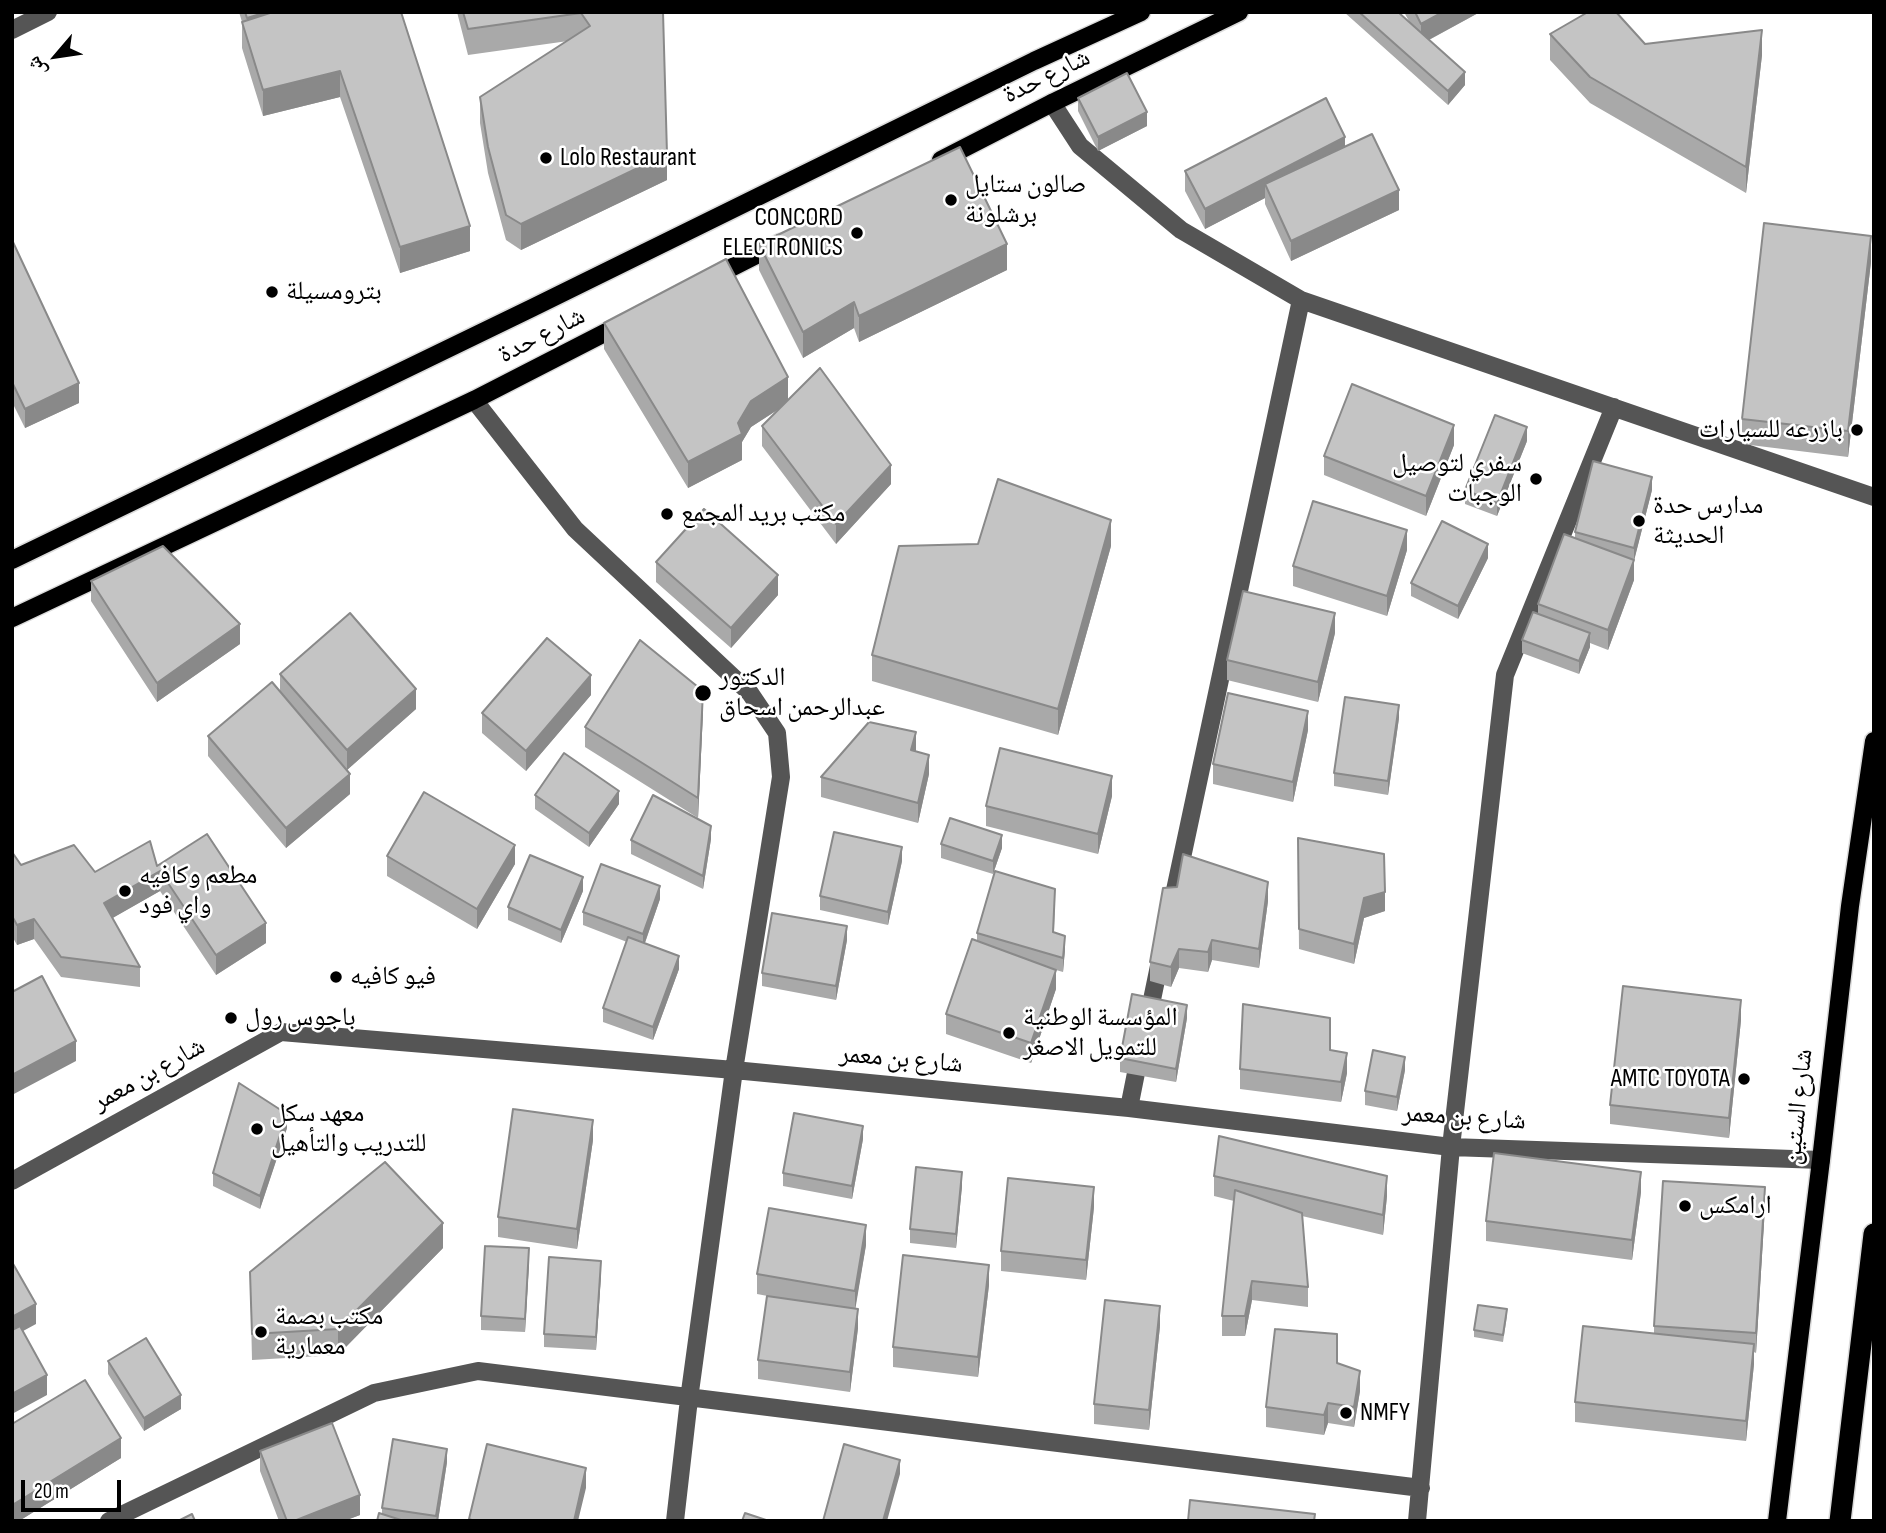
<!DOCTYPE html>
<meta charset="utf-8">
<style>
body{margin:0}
#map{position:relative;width:1886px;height:1533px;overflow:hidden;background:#fff;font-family:"Sofia Sans Condensed","Noto Naskh Arabic",sans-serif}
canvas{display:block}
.frame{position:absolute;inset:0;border:14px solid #000;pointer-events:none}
.north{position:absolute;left:21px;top:21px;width:70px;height:70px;-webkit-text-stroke:5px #fff;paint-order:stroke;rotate:241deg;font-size:19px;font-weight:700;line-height:28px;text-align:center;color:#000}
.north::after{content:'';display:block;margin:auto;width:24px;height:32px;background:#000;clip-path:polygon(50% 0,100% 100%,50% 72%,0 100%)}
.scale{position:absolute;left:21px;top:1480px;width:100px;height:32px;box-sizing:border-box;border:4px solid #000;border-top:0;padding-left:9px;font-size:21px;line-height:24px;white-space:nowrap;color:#000;-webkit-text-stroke:5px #fff;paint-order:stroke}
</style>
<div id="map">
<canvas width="1886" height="1533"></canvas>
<div class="frame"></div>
<div class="north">ش</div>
<div class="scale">20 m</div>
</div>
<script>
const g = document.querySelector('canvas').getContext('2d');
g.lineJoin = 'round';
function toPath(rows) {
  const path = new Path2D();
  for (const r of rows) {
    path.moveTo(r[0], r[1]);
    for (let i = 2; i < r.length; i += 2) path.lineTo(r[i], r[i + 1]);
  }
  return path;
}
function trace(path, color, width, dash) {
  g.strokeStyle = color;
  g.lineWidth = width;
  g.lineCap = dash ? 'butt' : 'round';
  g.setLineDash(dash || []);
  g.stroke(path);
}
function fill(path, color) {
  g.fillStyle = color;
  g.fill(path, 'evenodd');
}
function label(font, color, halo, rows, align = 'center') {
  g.font = font + ' "Sofia Sans Condensed","Noto Naskh Arabic",sans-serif';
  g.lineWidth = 5;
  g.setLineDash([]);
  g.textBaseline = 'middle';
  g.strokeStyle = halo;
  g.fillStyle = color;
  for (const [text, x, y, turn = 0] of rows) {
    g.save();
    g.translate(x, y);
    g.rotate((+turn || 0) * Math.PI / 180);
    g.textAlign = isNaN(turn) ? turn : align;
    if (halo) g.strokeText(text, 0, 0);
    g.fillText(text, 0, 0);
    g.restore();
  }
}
const major = toPath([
 [941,160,1052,103,1239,12],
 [711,278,780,243],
 [12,560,532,308,1034,61,1141,12],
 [12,618,474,400,624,323],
 [1777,1521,1821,1160,1850,906,1874,741]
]);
const highway = toPath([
 [1840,1521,1874,1234]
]);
trace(major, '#dbdbdb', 21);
trace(highway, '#dbdbdb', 24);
trace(toPath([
 [12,30,48,12],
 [1052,103,1080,146,1181,230,1301,300,1874,497],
 [474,400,575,529,750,693,777,733,781,777,734,1070,689,1399,675,1521],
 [1171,909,1301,300],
 [1148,1019,1160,961],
 [1129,1108,1140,1053],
 [12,1181,281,1032,734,1070,1129,1108,1451,1147,1821,1160],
 [109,1521,374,1393,478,1371,1421,1488],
 [1417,1521,1451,1147,1505,675,1614,407]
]), '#555', 18);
trace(major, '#000', 18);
trace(highway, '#000', 21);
fill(toPath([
 [239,12,401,12,470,251,400,273,340,97,263,116,242,48,242,22],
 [457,12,663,12,667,180,521,250,506,240,488,173,480,123,480,97,568,41,468,55],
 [1344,12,1398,12,1410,23,1404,12,1480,12,1429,40,1465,85,1448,105],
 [1550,34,1762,55,1746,193,1590,103,1550,60],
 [1078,98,1147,126,1098,151,1078,111],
 [1345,146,1399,210,1291,261,1265,204,1265,198,1205,229,1185,191,1185,171],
 [12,240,79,403,25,428,12,402],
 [759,244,1007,270,859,342,854,328,803,358,759,270],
 [1871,262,1848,457,1742,444,1742,419],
 [604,323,788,400,891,484,836,544,762,446,762,426,779,409,751,427,742,442,742,460,688,488,604,349],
 [1527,441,1497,516,1465,504,1465,490],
 [1454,445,1426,516,1324,475,1324,456],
 [1652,490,1634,560,1634,580,1608,650,1590,643,1590,647,1579,674,1522,653,1522,640,1538,614,1538,604,1575,538,1575,532],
 [1111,546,1058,735,872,681,872,655],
 [1407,550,1387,616,1293,586,1293,566],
 [1488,558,1458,619,1411,596,1411,583],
 [656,562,778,595,731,648,656,582],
 [91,581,240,644,157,702,91,601],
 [1335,633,1318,702,1227,680,1227,660],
 [280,674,416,709,347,770,350,794,286,848,208,756,208,736,280,691],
 [591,695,526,771,482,733,482,713],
 [703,711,698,818,585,747,585,727],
 [1399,718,1388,795,1334,786,1334,773],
 [1308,730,1293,802,1213,784,1213,764],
 [916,751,929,774,918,823,821,797,821,777],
 [535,795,619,804,589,847,535,809],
 [1112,796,1098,854,986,826,986,806],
 [1298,838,1385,911,1364,918,1354,964,1299,949],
 [711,839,703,889,631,854,631,840],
 [941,844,1002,848,993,874,941,858],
 [12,852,21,865,95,872,157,866,266,943,216,975,160,891,112,918,140,967,140,987,61,977,34,939,17,945,12,936],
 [387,856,515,864,477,929,387,876],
 [902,861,888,925,820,910,820,896],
 [583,891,561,943,508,920,508,907],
 [660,899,645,943,679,969,653,1040,603,1022,603,1008,627,942,583,925,583,912],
 [1268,901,1259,968,1212,960,1208,972,1179,968,1171,987,1150,981,1150,962],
 [1055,903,1054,932,1065,949,1063,972,1056,970,1056,989,1031,1063,946,1034,946,1014,977,941,977,933],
 [847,940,836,1000,762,986,762,973],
 [1187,1018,1176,1082,1120,1072,1120,1058],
 [1741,1020,1729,1138,1610,1124,1610,1105],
 [1330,1050,1347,1073,1341,1102,1240,1089,1240,1069],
 [1405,1070,1397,1111,1365,1105,1365,1091],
 [287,1128,260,1209,213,1186,213,1173],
 [863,1139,852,1199,783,1186,783,1173],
 [593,1140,577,1249,498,1237,498,1217],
 [1214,1176,1387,1196,1383,1235,1302,1216,1308,1287,1308,1307,1252,1300,1245,1336,1222,1336,1222,1316,1234,1201,1214,1196],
 [962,1186,956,1248,910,1243,910,1229],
 [1641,1192,1632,1260,1486,1241,1486,1221],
 [1094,1207,1086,1280,1001,1271,1001,1251],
 [1765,1207,1756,1353,1754,1352,1754,1364,1746,1441,1575,1422,1575,1402,1654,1334,1654,1326],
 [866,1245,855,1308,858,1328,850,1392,758,1379,758,1360,773,1297,757,1294,757,1274],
 [443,1248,338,1355,252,1360,250,1272],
 [529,1262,525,1332,481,1330,481,1316],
 [601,1274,596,1350,544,1347,544,1334],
 [989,1285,978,1377,893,1367,893,1347],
 [1507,1316,1503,1342,1474,1337,1474,1330],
 [1160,1326,1149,1430,1094,1424,1094,1404],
 [108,1361,181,1409,144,1431,108,1374],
 [1360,1391,1354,1427,1328,1423,1324,1435,1266,1427,1266,1407],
 [12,1424,121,1458,19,1521,12,1521],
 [260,1451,360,1515,344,1521,279,1521,260,1471],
 [447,1462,438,1521,377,1521,382,1514,382,1508]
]), '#a9a9a9');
fill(toPath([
 [267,12,338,12,247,38,247,18],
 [1443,12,1480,12,1421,44,1421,24],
 [1762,30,1762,55,1746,193,1746,167],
 [340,71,340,97,263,116,263,90],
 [1465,72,1465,85,1448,105,1448,91],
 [1147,112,1147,126,1098,151,1098,137],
 [1345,137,1345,156,1265,184,1265,198,1205,229,1205,209],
 [667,154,667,180,521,250,521,224],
 [1399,190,1399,210,1291,261,1291,241],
 [470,226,470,251,400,273,400,247],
 [1871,236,1871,262,1848,457,1848,431],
 [1007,244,1007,270,859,342,859,316],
 [854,302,854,328,803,358,803,332],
 [788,377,788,403,751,427,742,442,742,460,688,488,688,462,738,423,751,401],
 [79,383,79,403,25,428,25,409],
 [1454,425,1454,445,1426,516,1426,496],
 [1527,427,1527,441,1497,516,1497,503],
 [891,465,891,484,836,544,836,524],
 [1652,477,1652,490,1634,561,1634,580,1608,650,1608,630,1634,561,1634,548],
 [1111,520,1111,546,1058,735,1058,709],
 [1407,530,1407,550,1387,616,1387,596],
 [1488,544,1488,558,1458,619,1458,606],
 [778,575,778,595,731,648,731,628],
 [1335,613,1335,633,1318,702,1318,682],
 [240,624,240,644,157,702,157,683],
 [1590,633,1590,647,1579,674,1579,661],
 [591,675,591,695,526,771,526,751],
 [416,689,416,709,347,770,347,750],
 [703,691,703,711,698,818,698,798],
 [1399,705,1399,718,1388,795,1388,781],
 [1308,711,1308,730,1293,802,1293,782],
 [916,732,916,752,911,750],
 [929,755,929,774,918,823,918,803],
 [350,774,350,794,286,848,286,828],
 [1112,776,1112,796,1098,854,1098,834],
 [619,791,619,804,589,847,589,833],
 [711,826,711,839,703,889,703,876],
 [1002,835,1002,848,993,874,993,861],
 [515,845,515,864,477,929,477,909],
 [902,847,902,861,888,925,888,912],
 [160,871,160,891,104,923,104,903],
 [583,877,583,891,561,943,561,930],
 [1268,882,1268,901,1259,968,1259,949],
 [660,886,660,899,643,948,643,934],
 [1385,892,1385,911,1364,918,1354,964,1354,944,1364,898],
 [34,919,34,939,17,945,17,925],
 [266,923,266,943,216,975,216,955],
 [847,926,847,940,836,1000,836,986],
 [1065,936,1065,949,1063,972,1063,958],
 [1212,940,1212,960,1208,972,1208,952],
 [1179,949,1179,968,1171,987,1171,967],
 [679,956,679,969,653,1040,653,1027],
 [1056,970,1056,989,1031,1063,1031,1043],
 [1741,1000,1741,1020,1729,1138,1729,1118],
 [1187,1005,1187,1018,1176,1082,1176,1069],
 [76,1041,76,1061,12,1095,12,1075],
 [1347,1053,1347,1073,1341,1102,1341,1082],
 [1405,1057,1405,1070,1397,1111,1397,1097],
 [287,1114,287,1128,260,1209,260,1196],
 [593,1120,593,1140,577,1249,577,1229],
 [863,1126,863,1139,852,1199,852,1186],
 [962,1172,962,1186,956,1248,956,1234],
 [1641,1172,1641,1192,1632,1260,1632,1240],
 [1387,1176,1387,1196,1383,1235,1383,1215],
 [1094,1187,1094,1207,1086,1280,1086,1260],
 [1765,1187,1765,1207,1756,1353,1756,1333],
 [443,1223,443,1248,338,1355,338,1329],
 [866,1225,866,1245,855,1311,855,1291],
 [529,1248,529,1262,525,1332,525,1319],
 [601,1261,601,1274,596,1350,596,1337],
 [989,1265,989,1285,978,1377,978,1357],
 [1252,1281,1252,1300,1245,1336,1245,1316],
 [36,1304,36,1324,12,1337,12,1317],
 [1160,1306,1160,1326,1149,1430,1149,1410],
 [858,1309,858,1328,850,1392,850,1372],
 [1754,1344,1754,1364,1746,1441,1746,1421],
 [1360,1371,1360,1391,1354,1427,1354,1407],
 [47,1375,47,1395,12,1414,12,1394],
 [181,1395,181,1409,144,1431,144,1418],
 [1328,1403,1328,1423,1324,1435,1324,1415],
 [121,1438,121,1458,19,1521,14,1521,14,1504],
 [447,1449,447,1462,438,1521,436,1521],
 [900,1460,900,1474,887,1521,883,1521],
 [586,1468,586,1488,578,1521,574,1521],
 [360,1495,360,1515,344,1521,294,1521]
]), '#898989');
const building = toPath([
 [245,12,267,12,247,18,245,12],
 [273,12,401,12,470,226,400,247,340,71,263,90,242,22,273,12],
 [463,12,663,12,667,154,521,224,506,215,488,147,480,97,590,26,581,13,468,29,463,12],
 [1359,12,1398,12,1465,72,1448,91,1359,12],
 [1415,12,1443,12,1421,24,1415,12],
 [1588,12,1616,12,1645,44,1762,30,1746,167,1590,77,1550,34,1588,12],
 [1127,73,1147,112,1098,137,1078,98,1127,73],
 [1326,98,1345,137,1205,209,1185,171,1326,98],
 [1372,134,1399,190,1291,241,1265,184,1372,134],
 [960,147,1007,244,859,316,854,302,803,332,759,244,960,147],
 [1764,223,1871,236,1848,431,1742,419,1764,223],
 [12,240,79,383,25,409,12,382,12,240],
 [726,259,788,377,751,401,738,423,742,434,688,462,604,323,726,259],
 [820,368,891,465,836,524,762,426,820,368],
 [1352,384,1454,425,1426,496,1324,456,1352,384],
 [1495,415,1527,427,1497,503,1465,490,1495,415],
 [1593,461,1652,477,1634,548,1575,532,1593,461],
 [998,479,1111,520,1058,709,872,655,899,546,978,544,998,479],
 [1313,501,1407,530,1387,596,1293,566,1313,501],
 [704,509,778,575,731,628,656,562,704,509],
 [1442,521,1488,544,1458,606,1411,583,1442,521],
 [1564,534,1634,560,1608,630,1538,604,1564,534],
 [163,546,240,624,157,683,91,581,163,546],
 [1243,591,1335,613,1318,682,1227,660,1243,591],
 [1533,612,1590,633,1579,661,1522,640,1533,612],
 [350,613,416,689,347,750,280,674,350,613],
 [547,638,591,675,526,751,482,713,547,638],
 [640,640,703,691,698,798,585,727,640,640],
 [272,682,350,774,286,828,208,736,272,682],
 [1228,693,1308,711,1293,782,1213,764,1228,693],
 [1345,697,1399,705,1388,781,1334,773,1345,697],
 [869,722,916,732,911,750,929,755,918,803,821,777,869,722],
 [1000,748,1112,776,1098,834,986,806,1000,748],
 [564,753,619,791,589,833,535,795,564,753],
 [424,792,515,845,477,909,387,856,424,792],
 [653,795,711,826,703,876,631,840,653,795],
 [950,818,1002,835,993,861,941,844,950,818],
 [834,832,902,847,888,912,820,896,834,832],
 [207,834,266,923,216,955,160,871,104,903,140,967,61,957,34,919,17,925,12,916,12,852,21,865,74,845,95,872,150,841,157,866,207,834],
 [1298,838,1384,854,1385,892,1364,898,1354,944,1299,929,1298,838],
 [1183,854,1268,882,1259,949,1212,940,1208,952,1179,949,1171,967,1150,962,1163,888,1177,887,1183,854],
 [530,855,583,877,561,930,508,907,530,855],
 [601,864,660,886,643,934,583,912,601,864],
 [995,871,1055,889,1053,932,1065,936,1063,958,977,933,995,871],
 [772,913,847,926,836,986,762,973,772,913],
 [628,937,679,956,653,1027,603,1008,628,937],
 [972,939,1056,970,1031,1043,946,1014,972,939],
 [42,976,76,1041,12,1075,12,992,42,976],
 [1623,986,1741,1000,1729,1118,1610,1105,1623,986],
 [1132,994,1187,1005,1176,1069,1120,1058,1132,994],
 [1243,1004,1330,1018,1330,1050,1347,1053,1341,1082,1240,1069,1243,1004],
 [1373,1050,1405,1057,1397,1097,1365,1091,1373,1050],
 [239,1083,287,1114,260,1196,213,1173,239,1083],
 [513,1109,593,1120,577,1229,498,1217,513,1109],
 [794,1113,863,1126,852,1186,783,1173,794,1113],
 [1219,1136,1387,1176,1383,1215,1214,1176,1219,1136],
 [1494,1153,1641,1172,1632,1240,1486,1221,1494,1153],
 [385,1162,443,1223,338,1329,252,1334,250,1272,385,1162],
 [916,1167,962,1172,956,1234,910,1229,916,1167],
 [1008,1178,1094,1187,1086,1260,1001,1251,1008,1178],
 [1663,1181,1765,1187,1756,1333,1654,1326,1663,1181],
 [1235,1190,1302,1213,1308,1287,1252,1281,1245,1316,1222,1316,1235,1190],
 [769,1208,866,1225,855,1291,757,1274,769,1208],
 [485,1246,529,1248,525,1319,481,1316,485,1246],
 [903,1255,989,1265,978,1357,893,1347,903,1255],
 [549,1257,601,1261,596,1337,544,1334,549,1257],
 [12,1262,36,1304,12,1317,12,1262],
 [767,1296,858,1309,850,1372,758,1360,767,1296],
 [1105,1300,1160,1306,1149,1410,1094,1404,1105,1300],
 [1478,1305,1507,1309,1503,1335,1474,1330,1478,1305],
 [20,1326,47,1375,12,1394,12,1330,20,1326],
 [1583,1326,1754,1344,1746,1421,1575,1402,1583,1326],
 [1275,1329,1337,1334,1337,1363,1360,1371,1354,1407,1328,1403,1324,1415,1266,1407,1275,1329],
 [146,1338,181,1395,144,1418,108,1361,146,1338],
 [85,1380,121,1438,14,1504,12,1502,12,1424,85,1380],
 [332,1423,360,1495,294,1521,287,1521,260,1451,332,1423],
 [393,1439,447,1449,436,1516,382,1508,393,1439],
 [487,1444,586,1468,574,1521,474,1521,469,1519,487,1444],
 [844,1444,900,1460,883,1521,823,1521,844,1444],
 [1190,1500,1315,1514,1314,1521,1188,1521,1190,1500],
 [379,1513,404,1521,377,1521,379,1513],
 [745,1513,769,1521,742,1521,745,1513],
 [192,1514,195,1521,178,1521,192,1514]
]);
fill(building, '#c4c4c4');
trace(building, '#898989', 2);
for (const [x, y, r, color] of [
 [546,158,7,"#000"],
 [951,200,7,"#000"],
 [857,233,7,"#000"],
 [272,292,7,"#000"],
 [1857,430,7,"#000"],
 [1536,479,7,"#000"],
 [667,514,7,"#000"],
 [1639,521,7,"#000"],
 [703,693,9,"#000"],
 [125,891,7,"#000"],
 [336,977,7,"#000"],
 [231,1018,7,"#000"],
 [1009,1033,7,"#000"],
 [1744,1079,7,"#000"],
 [257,1129,7,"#000"],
 [1685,1206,7,"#000"],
 [261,1332,7,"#000"],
 [1346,1413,7,"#000"]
]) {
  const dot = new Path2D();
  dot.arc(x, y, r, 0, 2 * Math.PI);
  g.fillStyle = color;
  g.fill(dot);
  trace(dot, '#fff', 2.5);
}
label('26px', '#000', '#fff', [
 ["شارع حدة",1047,77,-26],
 ["شارع حدة",542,336,-27],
 ["شارع بن معمر",901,1060,5],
 ["شارع بن معمر",149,1075,-29],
 ["شارع الستين",1799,1107,-84],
 ["شارع بن معمر",1464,1118,4]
]);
label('26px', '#000', '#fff', [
 ["Lolo Restaurant",560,158],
 ["صالون ستايل",965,185],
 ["برشلونة",965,215],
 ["CONCORD",843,218,"right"],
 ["ELECTRONICS",843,248,"right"],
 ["بترومسيلة",286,292],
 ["بازرعه للسيارات",1843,430,"right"],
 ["سفري لتوصيل",1522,464,"right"],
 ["الوجبات",1522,494,"right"],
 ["مدارس حدة",1653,506],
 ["الحديثة",1653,536],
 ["مكتب بريد المجمع",681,514],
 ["الدكتور",719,678],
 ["عبدالرحمن اسحاق",719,708],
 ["مطعم وكافيه",139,876],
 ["واي فود",139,906],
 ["فيو كافيه",350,977],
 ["باجوس رول",245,1018],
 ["المؤسسة الوطنية",1023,1018],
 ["للتمويل الاصغر",1023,1048],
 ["AMTC TOYOTA",1730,1079,"right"],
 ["معهد سكل",271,1114],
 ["للتدريب والتأهيل",271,1144],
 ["ارامكس",1699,1206],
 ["مكتب بصمة",275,1317],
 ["معمارية",275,1347],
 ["NMFY",1360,1413]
], 'left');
</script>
